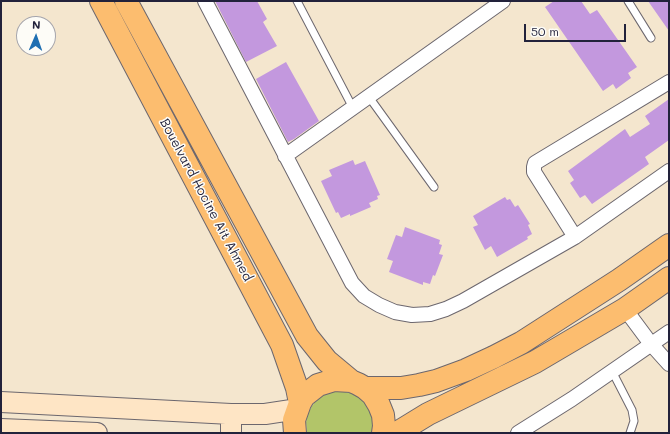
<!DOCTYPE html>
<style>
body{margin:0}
#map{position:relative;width:670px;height:434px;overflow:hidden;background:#f4e6ce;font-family:Mali,sans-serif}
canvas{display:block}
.frame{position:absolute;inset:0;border:2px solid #22223b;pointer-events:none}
.north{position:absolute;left:16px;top:16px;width:40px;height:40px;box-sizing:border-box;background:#fdfcf7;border:1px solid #a5a5ac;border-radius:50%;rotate:2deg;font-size:11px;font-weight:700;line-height:16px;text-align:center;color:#22223b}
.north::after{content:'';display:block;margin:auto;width:14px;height:18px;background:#1f6fb2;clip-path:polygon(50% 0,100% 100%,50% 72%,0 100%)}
.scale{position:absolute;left:524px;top:24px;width:102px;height:18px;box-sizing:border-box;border:2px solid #22223b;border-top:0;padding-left:5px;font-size:12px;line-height:14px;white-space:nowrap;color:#22223b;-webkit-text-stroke:3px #fdfcf7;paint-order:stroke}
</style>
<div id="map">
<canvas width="670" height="434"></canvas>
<div class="frame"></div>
<div class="north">N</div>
<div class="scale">50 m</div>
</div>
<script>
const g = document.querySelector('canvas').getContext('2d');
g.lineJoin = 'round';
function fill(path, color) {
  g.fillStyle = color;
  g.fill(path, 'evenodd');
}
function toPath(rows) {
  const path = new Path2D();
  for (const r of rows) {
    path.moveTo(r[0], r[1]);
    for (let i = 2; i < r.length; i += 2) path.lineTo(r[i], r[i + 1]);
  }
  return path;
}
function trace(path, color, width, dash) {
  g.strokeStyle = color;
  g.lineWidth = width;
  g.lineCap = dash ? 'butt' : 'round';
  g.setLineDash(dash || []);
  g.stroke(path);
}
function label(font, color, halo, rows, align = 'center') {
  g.font = font + ' Mali,sans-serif';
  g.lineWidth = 3;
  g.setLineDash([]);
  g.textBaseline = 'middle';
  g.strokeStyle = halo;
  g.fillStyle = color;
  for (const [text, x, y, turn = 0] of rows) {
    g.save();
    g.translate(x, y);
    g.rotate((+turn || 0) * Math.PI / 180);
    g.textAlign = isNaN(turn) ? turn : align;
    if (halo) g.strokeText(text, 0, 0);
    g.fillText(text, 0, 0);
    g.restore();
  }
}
fill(toPath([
 [340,391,356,394,363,399,373,413,374,433,307,433,306,422,308,413,312,406,317,399,324,395,332,392]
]), '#b2c569');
fill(toPath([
 [215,1,257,1,267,19,263,22,277,46,246,62],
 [554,1,581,1,590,14,597,10,637,67,628,73,631,78,616,89,613,84,603,91,545,7],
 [648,1,669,1,669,31],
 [286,62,319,121,294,139,288,142,256,79],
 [669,99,669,140,645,157,649,164,592,204,585,195,580,198,570,183,574,180,568,171,625,129,630,137,650,124,645,116],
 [353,160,355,165,365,161,380,195,377,196,378,199,369,203,371,207,350,216,350,214,341,218,338,212,336,213,321,181,332,176,329,170],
 [505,197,507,200,510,199,515,207,518,205,530,224,528,225,532,234,527,237,528,239,497,257,491,246,485,250,473,227,478,225,473,216],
 [405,227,440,240,439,244,442,245,439,254,443,255,435,276,433,275,430,284,423,282,423,285,389,272,393,261,387,259,396,235,402,237]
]), '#c398de');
const lane = toPath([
 [297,1,353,108],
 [628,1,651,38],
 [369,97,434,187],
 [612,371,632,410,634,421,630,433]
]);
const street = toPath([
 [205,1,352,283,364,296,379,305,395,312,412,315,430,314,446,309,463,301,575,237,669,171],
 [285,156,503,1],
 [575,237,534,172,534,167,535,163,669,82],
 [625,309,651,344,669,364],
 [518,433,572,399,669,332]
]);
const secondary = toPath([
 [1,402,231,414,265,414,298,409],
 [231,414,231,433],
 [1,429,97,433]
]);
const primary = toPath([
 [101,1,282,345,297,388,300,403],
 [126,1,307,336,327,361,351,381],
 [365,388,401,388,419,385,436,381,466,370,494,357,521,343,619,280,669,245],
 [295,433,294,420,300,403,304,396,318,385,334,380,351,381,358,384,365,388,373,395,379,405,383,415,384,426,383,433],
 [397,433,428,414,535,362,625,309,669,278]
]);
trace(lane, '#6c676e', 9);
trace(street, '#6c676e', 16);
trace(secondary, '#6c676e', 22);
trace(primary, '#6c676e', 24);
trace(lane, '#fff', 7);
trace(street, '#fff', 14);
trace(secondary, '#fee5c5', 20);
trace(primary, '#fcbd6f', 22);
label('13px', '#22223b', '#fdfcf7', [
 ["Bouelvard Hocine Ait Ahmed",206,200,62]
]);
</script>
